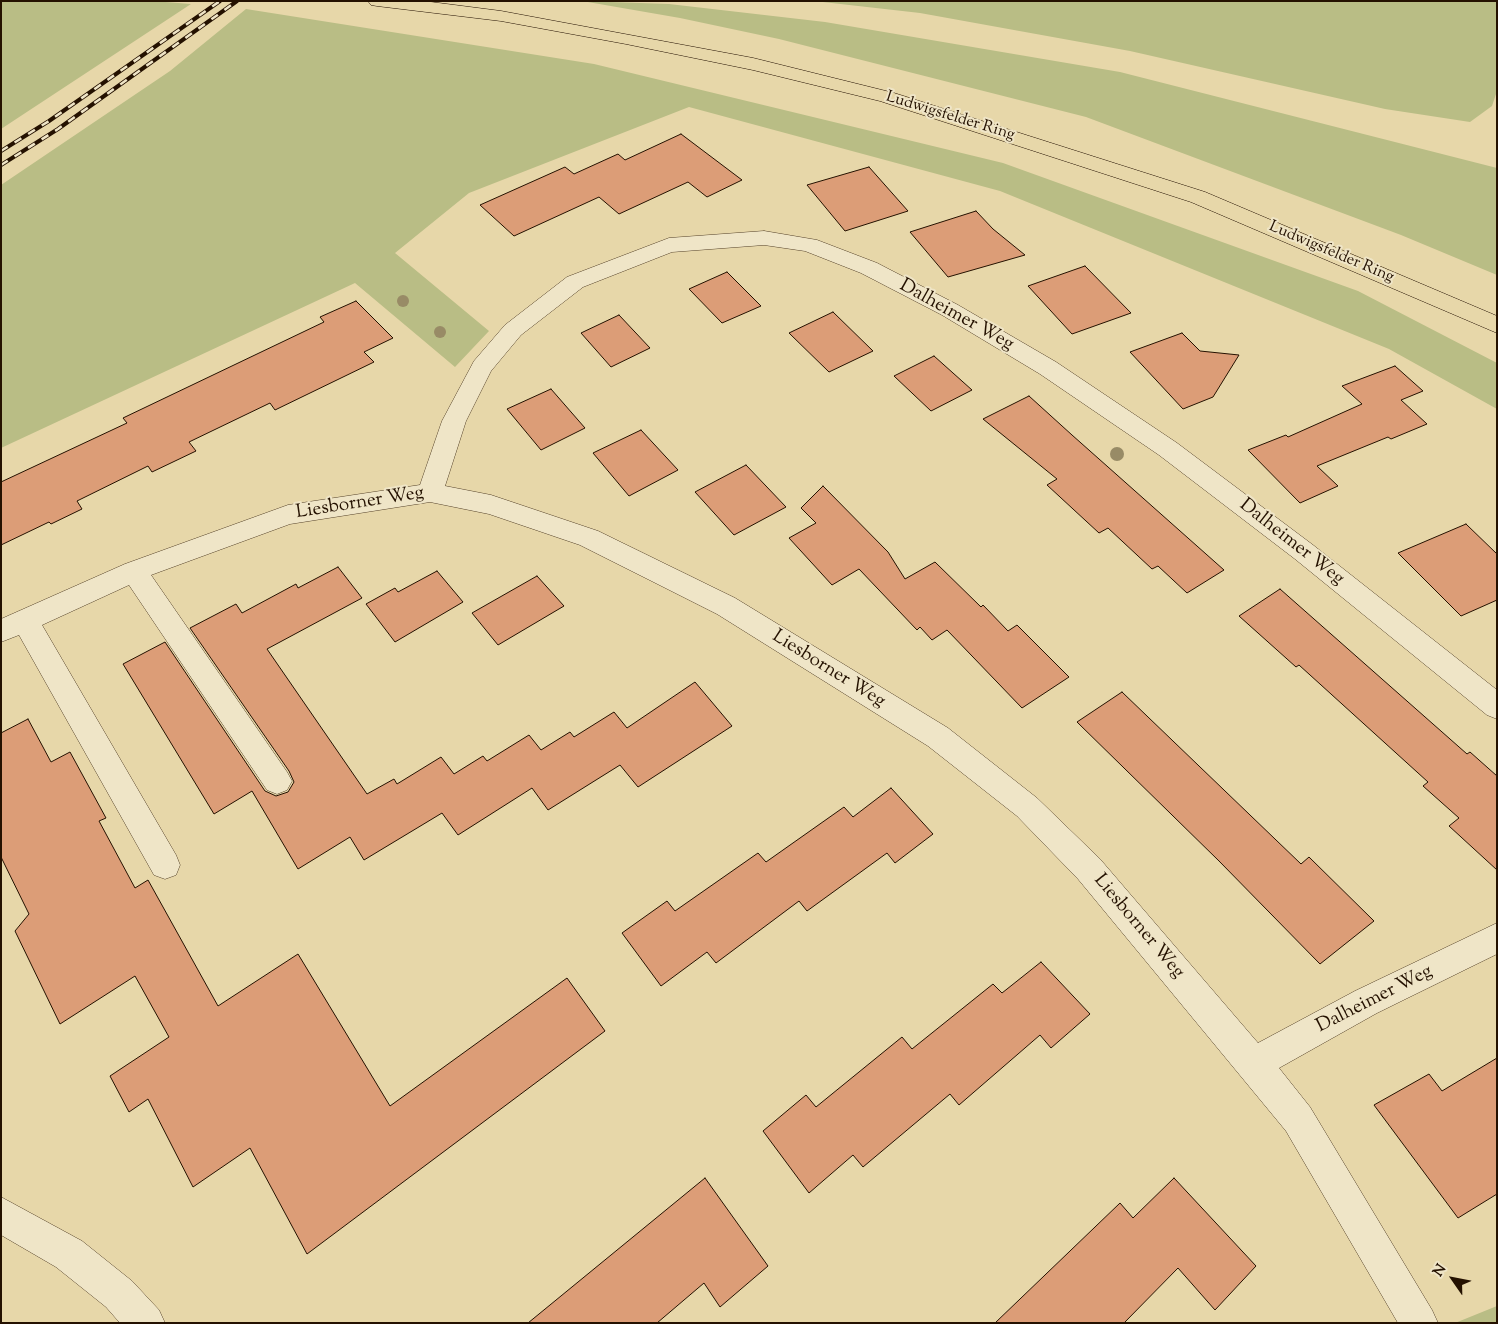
<!DOCTYPE html>
<style>
body{margin:0}
#map{position:relative;width:1498px;height:1324px;overflow:hidden;background:#e7d7a9;font-family:"Sorts Mill Goudy",serif}
canvas{display:block}
.frame{position:absolute;inset:0;border:2px solid #241100;pointer-events:none}
.north{position:absolute;left:1428px;top:1254px;width:50px;height:50px;-webkit-text-stroke:4px #efe5c7;paint-order:stroke;rotate:303deg;font-size:14px;font-weight:700;line-height:20px;text-align:center;color:#241100}
.north::after{content:'';display:block;margin:auto;width:18px;height:22px;background:#241100;clip-path:polygon(50% 0,100% 100%,50% 72%,0 100%)}
</style>
<div id="map">
<canvas width="1498" height="1324"></canvas>
<div class="frame"></div>
<div class="north">N</div>
</div>
<script>
const g = document.querySelector('canvas').getContext('2d');
g.lineJoin = 'round';
function fill(path, color) {
  g.fillStyle = color;
  g.fill(path, 'evenodd');
}
function toPath(rows) {
  const path = new Path2D();
  for (const r of rows) {
    path.moveTo(r[0], r[1]);
    for (let i = 2; i < r.length; i += 2) path.lineTo(r[i], r[i + 1]);
  }
  return path;
}
function trace(path, color, width, dash) {
  g.strokeStyle = color;
  g.lineWidth = width;
  g.lineCap = dash ? 'butt' : 'round';
  g.setLineDash(dash || []);
  g.stroke(path);
}
function label(font, color, halo, rows, align = 'center') {
  g.font = font + ' "Sorts Mill Goudy",serif';
  g.lineWidth = 4;
  g.setLineDash([]);
  g.textBaseline = 'middle';
  g.strokeStyle = halo;
  g.fillStyle = color;
  for (const [text, x, y, turn = 0] of rows) {
    g.save();
    g.translate(x, y);
    g.rotate((+turn || 0) * Math.PI / 180);
    g.textAlign = isNaN(turn) ? turn : align;
    if (halo) g.strokeText(text, 0, 0);
    g.fillText(text, 0, 0);
    g.restore();
  }
}
fill(toPath([
 [1,1,153,1,191,4,1,129],
 [582,1,669,4,825,22,1120,72,1497,168,1497,275,1401,235,1086,117,779,39,680,18],
 [814,1,1497,1,1497,91,1492,106,1470,122,1385,109,1130,51,920,13],
 [246,9,594,64,1003,163,1358,291,1497,363,1497,409,1389,349,1000,191,689,107,469,193,395,253,489,331,455,367,355,283,1,448,1,185,170,71],
 [1497,1306,1497,1323,1455,1323]
]), '#b9bd85');
const building = toPath([
 [681,134,742,180,707,197,688,182,619,214,599,197,514,236,480,205,565,167,574,174,618,154,625,160,681,134],
 [869,167,908,211,845,231,807,185,869,167],
 [976,211,993,229,1025,255,948,277,910,232,976,211],
 [1085,266,1131,313,1072,334,1028,286,1085,266],
 [727,272,761,306,722,323,689,289,727,272],
 [356,301,393,338,364,352,374,362,275,410,270,403,189,442,196,451,152,472,148,466,77,501,82,509,51,524,49,522,1,545,1,482,127,423,123,418,324,322,320,317,356,301],
 [833,312,873,351,829,372,789,333,833,312],
 [619,315,650,348,611,367,581,333,619,315],
 [1182,333,1200,351,1239,355,1213,397,1183,409,1130,352,1182,333],
 [934,356,972,390,931,411,894,376,934,356],
 [1395,366,1423,391,1401,400,1427,424,1391,439,1388,437,1317,466,1338,486,1300,503,1248,450,1286,435,1288,437,1362,404,1342,386,1395,366],
 [551,389,585,428,541,450,507,409,551,389],
 [1029,396,1072,435,1224,570,1187,593,1158,566,1152,569,1108,528,1099,533,1047,485,1057,479,983,419,1029,396],
 [641,430,678,470,629,496,593,453,641,430],
 [746,465,786,507,734,535,695,492,746,465],
 [823,486,888,552,905,579,935,562,981,607,983,605,1008,631,1017,625,1069,677,1022,708,947,630,932,640,920,627,917,630,859,569,832,585,789,538,816,523,801,508,823,486],
 [1466,524,1497,554,1497,600,1461,616,1398,553,1466,524],
 [338,567,362,598,267,649,367,794,394,779,397,784,441,757,454,774,483,756,487,761,529,735,541,750,570,732,574,737,614,712,627,728,695,682,732,726,638,787,620,765,548,810,532,788,458,835,442,813,364,860,350,837,298,869,252,791,214,814,123,664,165,642,265,791,276,796,288,792,294,782,289,771,190,628,236,604,242,613,296,584,298,588,338,567],
 [437,571,463,602,395,642,366,604,395,588,398,592,437,571],
 [537,576,564,606,498,645,472,613,537,576],
 [1280,589,1467,754,1470,752,1497,776,1497,870,1449,826,1459,818,1423,786,1428,782,1299,665,1296,667,1239,616,1280,589],
 [1122,692,1301,864,1309,857,1374,921,1320,964,1219,861,1077,722,1122,692],
 [28,719,51,762,70,752,106,818,99,821,135,888,148,880,218,1006,298,954,390,1106,567,978,605,1031,307,1254,250,1148,193,1187,148,1099,129,1112,110,1076,169,1037,135,976,60,1024,15,931,29,914,1,857,1,733,28,719],
 [891,788,933,834,895,863,887,853,807,911,799,901,716,963,707,952,661,986,622,933,667,901,675,911,758,853,766,862,844,807,853,817,891,788],
 [1041,962,1090,1014,1051,1048,1040,1035,959,1105,950,1094,863,1167,853,1155,809,1193,763,1131,806,1095,816,1107,902,1037,912,1049,993,984,1002,993,1041,962],
 [1497,1058,1497,1194,1458,1218,1374,1105,1429,1074,1442,1091,1497,1058],
 [705,1178,768,1266,720,1307,704,1283,657,1323,528,1323,705,1178],
 [1174,1178,1256,1266,1215,1310,1178,1268,1124,1323,995,1323,1120,1203,1133,1218,1174,1178]
]);
fill(building, '#dc9d77');
trace(building, '#241100', 1);
const minor = toPath([
 [764,231,817,240,877,263,958,305,1056,362,1177,443,1313,545,1497,690,1497,719,1487,715,1295,559,1159,455,1040,374,942,315,861,273,805,251,764,245,672,252,583,287,521,335,491,371,466,421,445,486,491,495,598,531,735,598,948,728,1037,798,1100,859,1258,1043,1355,991,1497,923,1497,954,1377,1013,1279,1068,1310,1107,1432,1310,1438,1323,1398,1323,1286,1131,1078,879,1017,816,928,746,717,614,580,545,489,514,430,502,290,524,151,575,287,772,292,781,287,790,277,794,267,790,129,585,42,625,176,855,180,865,176,875,165,879,154,875,19,635,1,642,1,619,125,564,288,505,420,485,442,421,474,361,505,325,567,277,669,238,764,231],
 [1,1197,82,1241,132,1281,159,1310,165,1323,120,1323,106,1307,56,1267,1,1235,1,1197]
]);
const major = toPath([
 [368,1,423,1,501,11,753,58,894,93,1205,192,1497,316,1497,333,1191,202,880,101,753,70,626,44,501,21,377,6,371,5,368,1]
]);
trace(minor, '#55422a', 1);
trace(major, '#241100', 1);
fill(minor, '#efe5c7');
fill(major, '#e7d7a9');
const rail = toPath([
 [1,151,49,121,220,1],
 [1,165,58,129,237,1]
]);
trace(rail, '#241100', 4);
trace(rail, '#efe5c7', 2.5, [8]);
g.fillStyle = '#988b66';
for (const [x, y, r] of [
 [403,301,6],
 [440,332,6],
 [1117,454,7]
]) {
  g.beginPath();
  g.arc(x, y, r, 0, 2 * Math.PI);
  g.fill();
}
label('16px', '#241100', '#efe5c7', [
 ["Ludwigsfelder Ring",950,117,17],
 ["Ludwigsfelder Ring",1331,253,23]
]);
label('19px', '#241100', '#efe5c7', [
 ["Dalheimer Weg",956,316,29],
 ["Liesborner Weg",360,504,-9],
 ["Dalheimer Weg",1291,543,38],
 ["Liesborner Weg",828,670,32],
 ["Liesborner Weg",1138,927,50],
 ["Dalheimer Weg",1375,1000,-27]
]);
</script>
